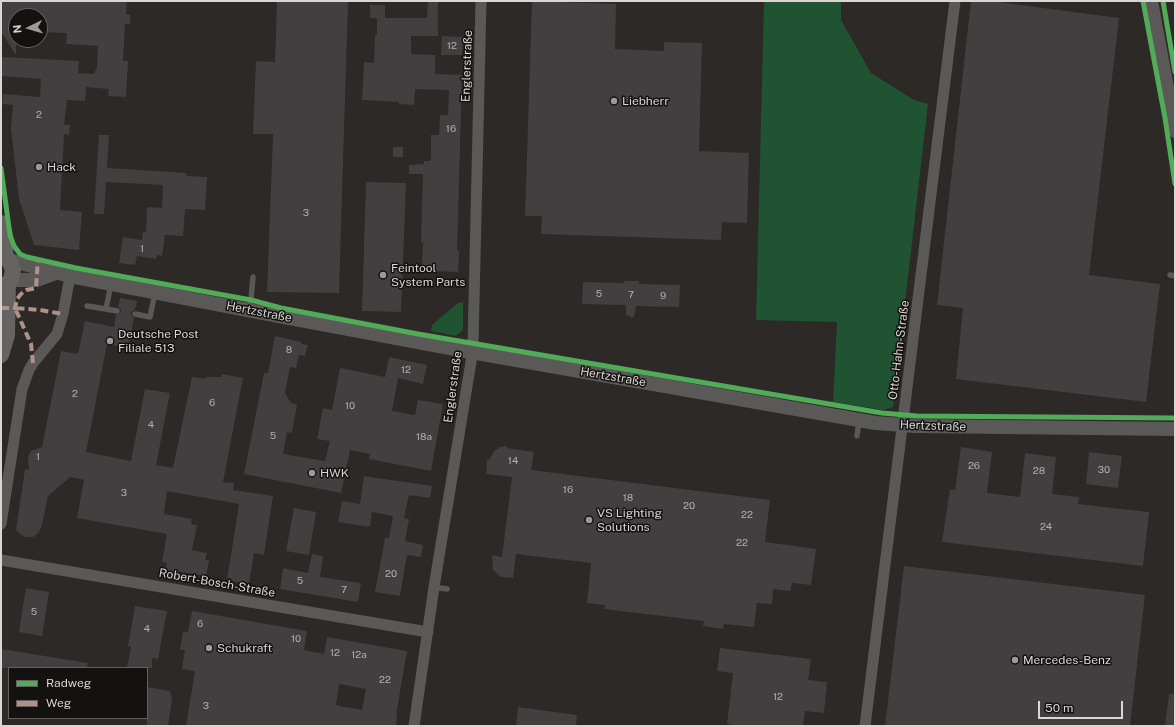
<!DOCTYPE html>
<meta charset="utf-8">
<style>
body{margin:0}
#map{position:relative;width:1176px;height:727px;overflow:hidden;background:#2c2927;font-family:"Public Sans",sans-serif}
canvas{display:block}
.frame{position:absolute;inset:0;border:2px solid #d9d6d4;pointer-events:none}
.legend{position:absolute;left:8px;top:667px;width:140px;height:52px;box-sizing:border-box;background:#141210;border:1px solid #63605e;margin:0;padding:5px 7px;list-style:none;font-size:12px;color:#d9d6d4}
.legend li{display:flex;align-items:center;gap:8px;height:20px}
.legend b{width:20px;border:1px solid #63605e}
.north{position:absolute;left:8px;top:8px;width:40px;height:40px;box-sizing:border-box;background:#141210;border:1px solid #63605e;border-radius:50%;rotate:265deg;font-size:11px;font-weight:700;line-height:16px;text-align:center;color:#d9d6d4}
.north::after{content:'';display:block;margin:auto;width:14px;height:18px;background:#9c9997;clip-path:polygon(50% 0,100% 100%,50% 72%,0 100%)}
.scale{position:absolute;left:1038px;top:701px;width:85px;height:18px;box-sizing:border-box;border:2px solid #d9d6d4;border-top:0;padding-left:5px;font-size:12px;line-height:14px;white-space:nowrap;color:#d9d6d4;-webkit-text-stroke:3px #141210;paint-order:stroke}
</style>
<div id="map">
<canvas width="1176" height="727"></canvas>
<div class="frame"></div>
<ul class="legend">
<li><b style="height:5px;background:#51ab58"></b>Radweg</li>
<li><b style="height:5px;background:#af9288"></b>Weg</li>
</ul>
<div class="north">N</div>
<div class="scale">50 m</div>
</div>
<script>
const g = document.querySelector('canvas').getContext('2d');
g.lineJoin = 'round';
function fill(path, color) {
  g.fillStyle = color;
  g.fill(path, 'evenodd');
}
function toPath(rows) {
  const path = new Path2D();
  for (const r of rows) {
    path.moveTo(r[0], r[1]);
    for (let i = 2; i < r.length; i += 2) path.lineTo(r[i], r[i + 1]);
  }
  return path;
}
function trace(path, color, width, dash) {
  g.strokeStyle = color;
  g.lineWidth = width;
  g.lineCap = dash ? 'butt' : 'round';
  g.setLineDash(dash || []);
  g.stroke(path);
}
function label(font, color, halo, rows, align = 'center') {
  g.font = font + ' "Public Sans",sans-serif';
  g.lineWidth = 3;
  g.setLineDash([]);
  g.textBaseline = 'middle';
  g.strokeStyle = halo;
  g.fillStyle = color;
  for (const [text, x, y, turn = 0] of rows) {
    g.save();
    g.translate(x, y);
    g.rotate((+turn || 0) * Math.PI / 180);
    g.textAlign = isNaN(turn) ? turn : align;
    if (halo) g.strokeText(text, 0, 0);
    g.fillText(text, 0, 0);
    g.restore();
  }
}
fill(toPath([
 [764,1,841,1,841,20,871,73,914,100,928,104,893,407,884,410,833,402,837,322,756,320],
 [463,302,463,330,456,336,431,331,432,325,458,303]
]), '#1f5331');
fill(toPath([
 [1,1,127,1,126,14,130,15,130,24,125,24,123,61,128,61,126,97,108,96,109,89,86,87,85,101,67,100,64,125,70,125,69,135,64,134,60,210,82,212,79,250,34,245,19,199,11,128,13,105,2,104,3,94,40,97,41,79,1,76,1,57,79,61,78,73,94,74,97,67,98,46,66,44,67,33,40,32,40,16,16,16,16,55,1,32],
 [277,1,348,1,339,293,267,292,273,134,253,134,256,61,275,62],
 [428,1,438,2,438,36,411,36,411,54,435,55,435,74,462,75,457,251,459,251,458,272,432,271,432,267,422,266,423,242,421,242,423,174,409,174,409,165,424,164,424,161,430,161,431,159,431,135,439,135,440,115,448,115,449,90,415,89,414,105,399,104,399,102,362,100,364,62,374,63,375,35,377,35,377,18,370,18,370,5,385,5,385,18,427,18],
 [532,1,616,4,615,49,664,51,664,42,702,43,699,151,749,153,747,223,722,222,721,240,541,234,542,216,525,216],
 [971,1,991,1,1119,18,1089,275,1160,284,1146,402,956,379,963,308,937,305],
 [442,36,463,37,462,55,441,55],
 [99,135,109,135,107,168,187,173,186,176,207,177,205,210,185,209,183,236,165,235,162,256,157,255,156,259,137,256,135,265,119,263,123,237,142,240,143,232,146,232,147,207,162,208,163,185,106,182,104,214,94,214],
 [393,147,403,147,403,157,393,157],
 [366,182,406,183,401,312,362,311],
 [624,281,639,281,639,284,680,285,679,307,636,306,635,314,633,318,626,315,626,305,582,304,583,282,624,283],
 [120,298,137,301,135,310,132,311,131,314,134,318,128,348,107,344,86,452,131,461,145,389,170,393,156,465,173,468,192,377,206,379,206,377,221,377,222,374,243,378,223,482,234,483,233,490,273,496,264,555,254,553,249,584,227,580,239,504,167,491,164,514,192,519,191,524,197,525,192,550,207,553,205,560,209,560,206,576,175,571,173,578,165,576,167,563,162,562,167,534,77,518,84,480,70,477,48,496,42,525,38,533,33,537,26,537,21,535,16,530,25,469,29,470,28,457,31,451,42,447,61,351,78,354,85,321,114,327,116,315,121,312,121,309,118,307],
 [275,336,301,342,301,344,308,345,305,356,299,355,296,368,290,367,285,393,291,403,297,404,292,433,287,432,283,454,325,461,330,441,317,439,323,408,332,410,340,368,385,377,389,357,427,365,423,384,398,378,392,411,415,415,418,400,443,404,431,471,369,459,370,454,350,450,341,493,244,474,264,373,268,373],
 [507,446,507,448,534,452,531,470,770,500,765,542,816,549,811,585,792,583,790,591,773,589,772,604,757,603,754,627,724,624,723,629,703,626,704,621,604,609,605,605,587,603,591,563,516,554,513,578,501,577,493,570,492,555,502,557,512,477,486,474,487,460,489,460,494,451,500,447],
 [961,447,992,452,987,493,1020,497,1025,453,1056,457,1052,494,1079,497,1078,504,1149,512,1143,566,942,542,950,489,955,490],
 [1089,452,1122,456,1118,488,1086,484],
 [364,476,432,486,430,498,409,495,404,518,409,519,405,541,423,545,421,557,407,555,400,596,375,592,385,538,389,538,393,516,372,512,370,527,338,522,342,501,360,504],
 [294,508,316,512,309,555,286,551],
 [312,554,323,556,320,577,361,583,358,602,280,589,283,568,308,573],
 [904,566,1145,595,1130,726,885,726],
 [26,588,49,592,42,636,19,632],
 [135,606,167,611,158,659,152,658,152,668,127,668,131,647,128,646],
 [192,611,307,631,304,650,324,654,327,637,407,651,396,715,397,715,396,726,186,726,195,671,182,669,185,650,180,650,183,632,188,632],
 [339,684,366,689,362,710,339,706,339,705,336,705],
 [720,648,811,659,808,680,827,682,824,713,805,711,803,726,741,726,727,724,733,673,717,671],
 [1,649,88,663,87,668,1,668],
 [147,687,170,691,172,699,168,726,147,726],
 [1169,694,1175,694,1175,726,1165,726],
 [518,707,577,715,576,726,516,726]
]), '#413f3f');
trace(toPath([
 [1170,275,1175,276],
 [111,284,106,309,117,311],
 [87,306,106,309],
 [248,310,251,300,253,277],
 [135,314,150,317,155,293],
 [857,436,859,421],
 [434,587,447,589]
]), '#5a5958', 5.5);
trace(toPath([
 [1,524,22,389,29,370,33,363,57,334,63,314,70,276],
 [1,560,428,632],
 [414,726,434,587,471,362,473,344,481,1],
 [865,726,955,1]
]), '#5a5958', 11);
trace(toPath([
 [1151,1,1175,131],
 [9,260,70,276,279,316,471,352,876,423,916,426,1175,429],
 [11,280,37,280,56,273]
]), '#5a5958', 14);
trace(toPath([
 [1,223,5,235,5,257],
 [1,255,9,260,13,270,11,280,8,283,1,287],
 [1,355,7,335,8,283]
]), '#656462', 16);
trace(toPath([
 [1,308,15,308,17,299,21,294,26,290,36,288,38,259],
 [33,363,31,344,15,308,40,310,63,314]
]), '#af9288', 4, [8, 4]);
trace(toPath([
 [1143,1,1165,118,1175,184],
 [1163,1,1175,72],
 [1,168,10,235,14,246,20,254,27,257,76,268,251,300,281,308,418,334,882,413,917,416,1175,418]
]), '#51ab58', 5);
for (const [x, y, r, color] of [
 [614,101,4,"#9c9997"],
 [39,167,4,"#9c9997"],
 [383,275,4,"#9c9997"],
 [110,341,4,"#9c9997"],
 [312,473,4,"#9c9997"],
 [589,520,4,"#9c9997"],
 [209,648,4,"#9c9997"],
 [1015,660,4,"#9c9997"]
]) {
  const dot = new Path2D();
  dot.arc(x, y, r, 0, 2 * Math.PI);
  g.fillStyle = color;
  g.fill(dot);
  trace(dot, '#141210', 1.5);
}
label('10px', '#b3b0af', null, [
 ["12",452,46],
 ["2",39,115],
 ["16",451,129],
 ["3",306,213],
 ["1",142,249],
 ["5",599,294],
 ["7",631,295],
 ["9",663,296],
 ["8",289,350],
 ["12",406,370],
 ["2",75,394],
 ["6",212,403],
 ["10",350,406],
 ["4",151,425],
 ["5",273,436],
 ["18a",424,437],
 ["1",38,457],
 ["14",513,461],
 ["26",974,466],
 ["30",1104,470],
 ["28",1039,471],
 ["16",568,490],
 ["3",124,493],
 ["18",628,498],
 ["20",689,506],
 ["22",747,515],
 ["24",1046,527],
 ["22",742,543],
 ["20",391,574],
 ["5",300,581],
 ["7",344,590],
 ["5",34,612],
 ["6",200,624],
 ["4",147,629],
 ["10",296,639],
 ["12",335,653],
 ["12a",359,655],
 ["22",385,680],
 ["12",778,697],
 ["3",206,706]
]);
label('12px', '#d9d6d4', '#141210', [
 ["Englerstraße",467,66,-88],
 ["Hertzstraße",259,312,11],
 ["Otto-Hahn-Straße",899,350,-83],
 ["Hertzstraße",613,377,10],
 ["Englerstraße",453,387,-82],
 ["Hertzstraße",933,426,2],
 ["Robert-Bosch-Straße",217,583,10]
]);
label('12px', '#d9d6d4', '#141210', [
 ["Liebherr",622,101],
 ["Hack",47,167],
 ["Feintool",391,268],
 ["System Parts",391,282],
 ["Deutsche Post",118,334],
 ["Filiale 513",118,348],
 ["HWK",320,473],
 ["VS Lighting",597,513],
 ["Solutions",597,527],
 ["Schukraft",217,648],
 ["Mercedes-Benz",1023,660]
], 'left');
</script>
